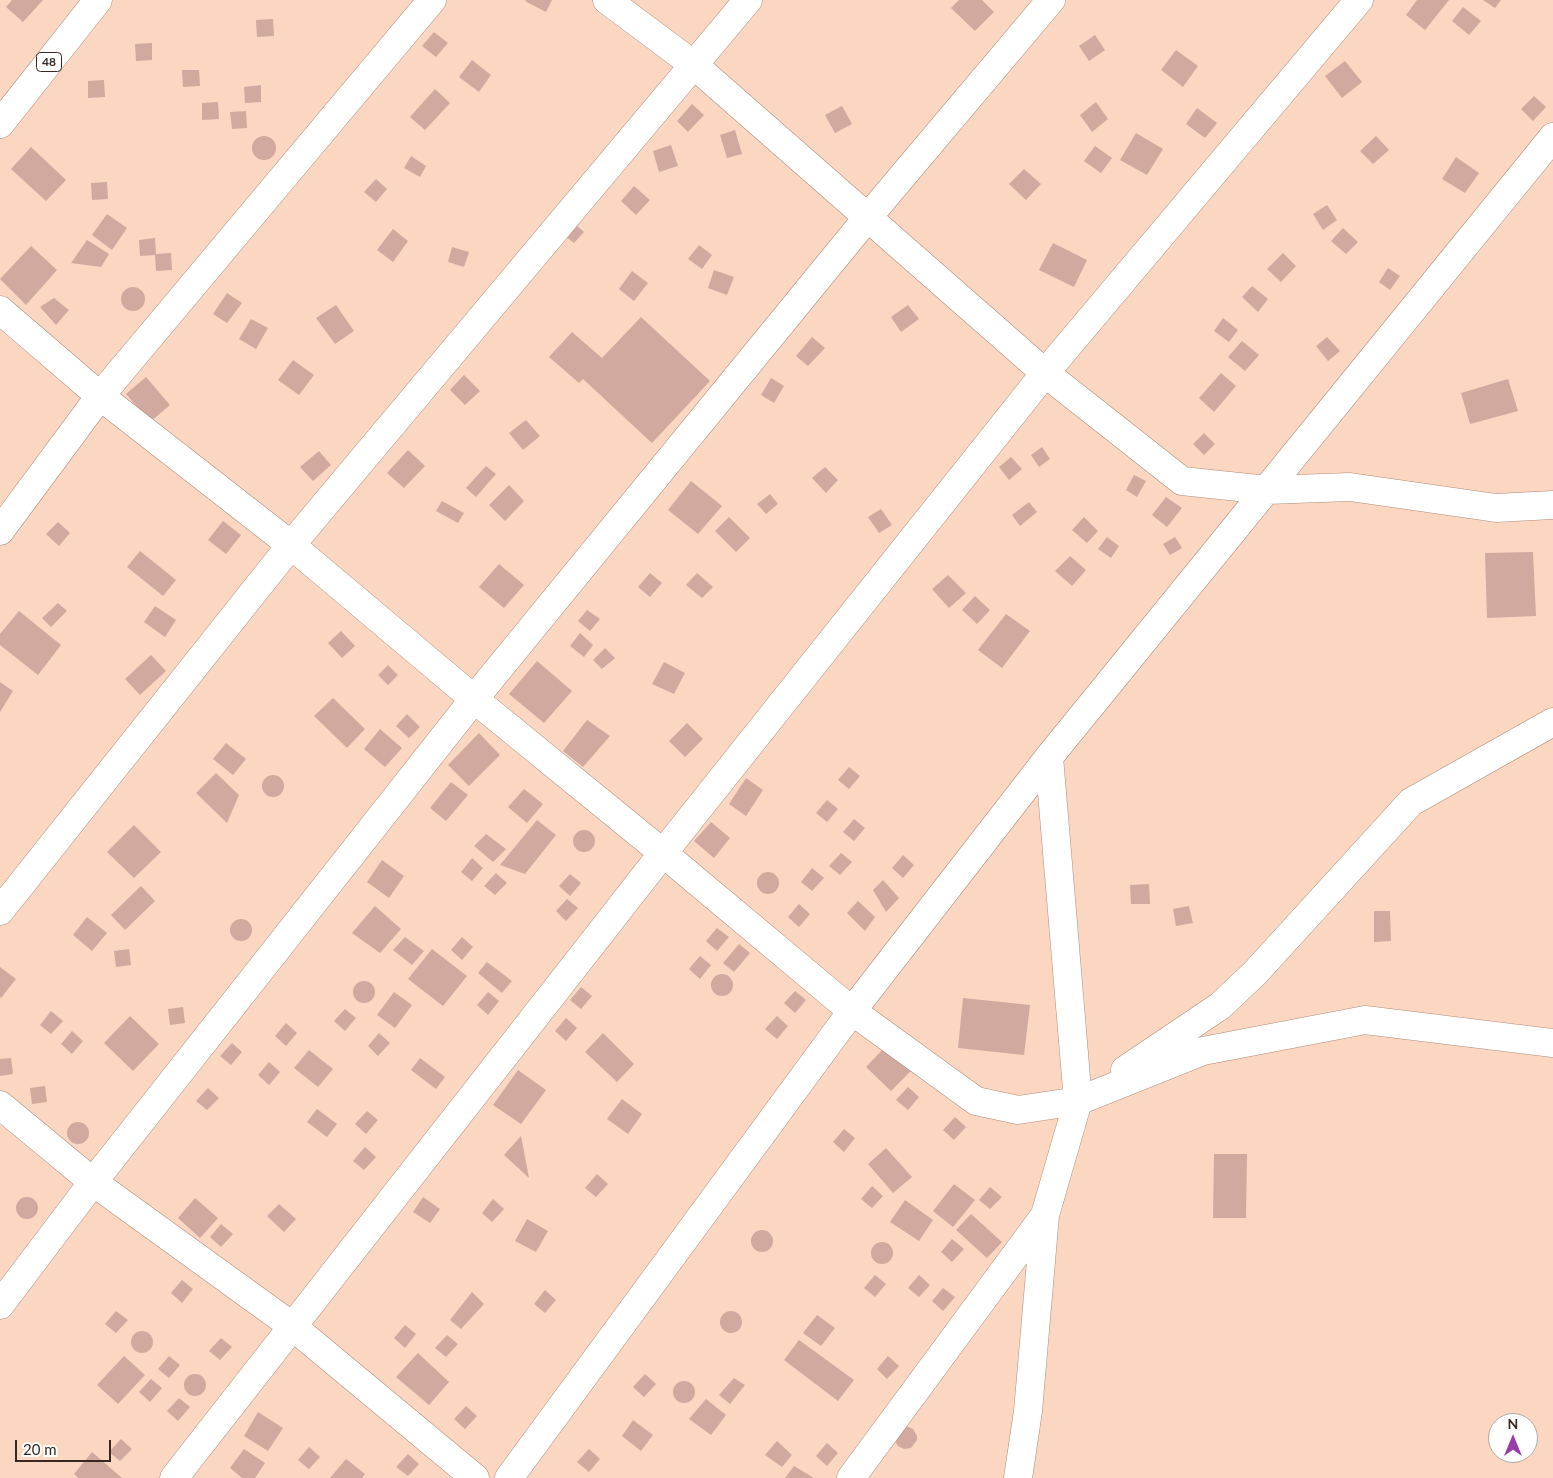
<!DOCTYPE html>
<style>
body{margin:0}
#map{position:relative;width:1553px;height:1478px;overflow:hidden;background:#fbd6c1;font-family:Lato,sans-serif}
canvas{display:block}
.north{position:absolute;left:1488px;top:1413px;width:50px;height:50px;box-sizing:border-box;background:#fff;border:1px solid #afa9a6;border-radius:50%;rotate:0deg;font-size:14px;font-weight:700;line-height:20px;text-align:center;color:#372921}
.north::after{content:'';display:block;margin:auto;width:18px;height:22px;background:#973ea9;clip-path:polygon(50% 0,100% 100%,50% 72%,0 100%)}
.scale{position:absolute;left:15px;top:1440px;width:96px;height:22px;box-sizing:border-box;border:2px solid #372921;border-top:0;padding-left:6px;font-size:15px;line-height:18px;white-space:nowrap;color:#372921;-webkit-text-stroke:4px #fff;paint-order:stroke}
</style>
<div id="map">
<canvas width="1553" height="1478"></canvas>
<div class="north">N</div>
<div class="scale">20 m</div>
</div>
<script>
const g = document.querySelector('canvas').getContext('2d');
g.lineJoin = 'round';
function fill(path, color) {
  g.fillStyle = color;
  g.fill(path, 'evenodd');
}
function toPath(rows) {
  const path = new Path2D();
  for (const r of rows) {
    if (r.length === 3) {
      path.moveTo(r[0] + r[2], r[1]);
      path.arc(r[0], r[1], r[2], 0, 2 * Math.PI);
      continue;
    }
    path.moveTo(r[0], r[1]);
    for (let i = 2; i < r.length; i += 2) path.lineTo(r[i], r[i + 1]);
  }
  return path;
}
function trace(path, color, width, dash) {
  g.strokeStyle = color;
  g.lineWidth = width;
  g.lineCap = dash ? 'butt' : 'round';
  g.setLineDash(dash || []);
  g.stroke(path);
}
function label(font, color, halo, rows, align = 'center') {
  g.font = font + ' Lato,sans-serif';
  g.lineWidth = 4.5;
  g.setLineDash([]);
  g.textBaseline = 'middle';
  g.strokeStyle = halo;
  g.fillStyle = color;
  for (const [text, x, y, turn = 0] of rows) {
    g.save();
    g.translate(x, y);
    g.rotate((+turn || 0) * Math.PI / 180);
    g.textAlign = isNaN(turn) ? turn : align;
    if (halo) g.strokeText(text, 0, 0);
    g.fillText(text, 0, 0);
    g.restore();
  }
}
fill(toPath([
 [12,0,43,0,23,22,6,7],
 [526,0,552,0,546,12,525,1],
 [959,0,982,0,994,12,975,31,951,8],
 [1417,0,1449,0,1425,30,1406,15],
 [1483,0,1501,0,1495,8],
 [1463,7,1481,21,1469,35,1452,21],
 [273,19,274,36,257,37,256,20],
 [434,32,448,43,436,57,422,46],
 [1095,35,1105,50,1089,61,1079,46],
 [152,43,152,60,136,61,135,44],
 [1176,50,1198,66,1183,87,1161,70],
 [472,60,491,75,479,92,459,77],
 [1345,61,1362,82,1342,98,1325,76],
 [182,70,199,70,200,86,183,87],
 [104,80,105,97,88,98,88,81],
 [261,85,261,102,245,103,244,87],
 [435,89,450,103,425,130,410,117],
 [1534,96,1546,107,1533,121,1521,109],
 [218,102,219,119,202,120,202,103],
 [1096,102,1108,119,1092,132,1080,115],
 [692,104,704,115,688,132,677,121],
 [842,106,852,124,835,133,825,115],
 [1197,108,1217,123,1205,138,1186,124],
 [246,111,247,128,232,129,230,112],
 [735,130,742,154,727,158,720,135],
 [1136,133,1163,149,1147,175,1120,160],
 [1376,136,1389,150,1373,164,1360,151],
 [264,148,12],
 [671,145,678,166,659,172,653,151],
 [1095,146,1112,158,1101,173,1084,161],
 [31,147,66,180,46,201,11,169],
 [411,156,426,166,420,177,404,168],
 [1456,157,1479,173,1465,193,1442,179],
 [1024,169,1041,184,1026,200,1009,184],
 [376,179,387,189,376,202,364,192],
 [107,182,108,199,92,200,91,183],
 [634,186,650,200,636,215,621,201],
 [1327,205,1337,220,1323,230,1313,214],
 [107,214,127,228,112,250,92,235],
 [574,223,584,232,574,243,564,235],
 [1343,228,1358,242,1346,254,1331,241],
 [393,229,408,241,393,262,377,250],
 [155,238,156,254,171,253,172,270,156,271,155,255,140,256,139,240],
 [87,240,109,254,101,267,71,263],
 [1053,243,1087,260,1074,287,1039,270],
 [699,245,712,255,702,269,688,259],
 [31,246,57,270,26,305,0,279],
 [452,247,469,252,464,267,448,262],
 [1283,253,1296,266,1281,282,1267,269],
 [1388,268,1400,276,1390,290,1379,282],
 [714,270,734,277,727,295,708,288],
 [632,271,648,283,634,301,619,289],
 [1252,286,1268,299,1258,312,1242,297],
 [133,299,12],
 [227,293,242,303,227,323,213,314],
 [54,298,69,310,56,325,40,307],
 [336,305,354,331,335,344,316,318],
 [908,305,919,319,901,332,891,317],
 [641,317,710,381,652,443,583,379,579,383,549,357,572,332,602,358],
 [1223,318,1238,330,1229,342,1214,331],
 [251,319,268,328,256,349,239,339],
 [812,337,825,348,808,366,796,356],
 [1327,337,1340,351,1328,361,1316,346],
 [1242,341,1259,355,1245,371,1228,357],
 [293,360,314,375,299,395,278,380],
 [1221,373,1236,386,1214,412,1199,398],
 [464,375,480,391,465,405,450,390],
 [146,377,170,405,150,422,126,394],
 [771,378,784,386,774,403,761,395],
 [1508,379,1518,411,1470,424,1461,393],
 [526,420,540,436,523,450,509,433],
 [1204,433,1215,444,1204,455,1193,444],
 [1042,447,1050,459,1039,467,1031,455],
 [408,450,425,466,404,488,387,473],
 [319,451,331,465,313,481,300,467],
 [1011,457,1022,469,1009,480,999,467],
 [486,466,496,474,476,497,466,488],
 [825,467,838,480,826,493,812,478],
 [1134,475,1146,481,1137,497,1126,490],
 [691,481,722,506,698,534,668,510],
 [509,485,524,501,505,521,489,505],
 [770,494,778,504,766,514,757,504],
 [1166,497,1182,508,1167,527,1152,515],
 [442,501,464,513,458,523,436,511],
 [1029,502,1037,512,1020,526,1012,515],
 [881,509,892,525,879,533,868,517],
 [729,517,750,538,736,552,715,531],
 [1084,517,1098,531,1087,543,1072,530],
 [223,521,241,535,226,554,208,540],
 [58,522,70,533,59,546,46,534],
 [1107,537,1119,546,1111,558,1098,549],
 [1175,537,1182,548,1170,555,1163,544],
 [140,551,176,580,163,596,127,567],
 [1533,552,1536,616,1487,618,1485,553],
 [1070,556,1086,570,1072,586,1055,571],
 [499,564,524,585,504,608,479,587],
 [650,573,662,583,650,597,638,587],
 [697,573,713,587,702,598,686,585],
 [948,575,966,593,949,608,932,589],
 [975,596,990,610,977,624,962,610],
 [58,603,67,611,51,627,42,618],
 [155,606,176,620,165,637,144,622],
 [587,610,600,619,590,631,578,621],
 [19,611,61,645,38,675,0,645,0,634],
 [1006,614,1030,631,1002,668,978,650],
 [341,631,355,646,342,658,328,643],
 [580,633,593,645,584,657,570,646],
 [605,648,615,658,602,669,593,660],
 [151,655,166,671,140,695,125,679],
 [537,661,572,691,544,723,509,694],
 [664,662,685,673,674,694,652,684],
 [388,665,398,675,388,685,378,675],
 [0,682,13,691,0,712],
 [333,698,365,729,347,748,314,716],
 [407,714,420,727,409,738,396,726],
 [587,720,610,736,583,767,563,751],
 [687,723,703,739,685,757,669,741],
 [380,729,402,748,385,767,364,749],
 [479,733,500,755,469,786,448,765],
 [226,743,246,759,233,775,213,759],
 [849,767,860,776,849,789,838,780],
 [216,773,239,795,227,823,196,793],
 [273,786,11],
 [746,778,763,790,746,816,729,804],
 [451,782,468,795,446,821,430,808],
 [524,789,543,804,527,823,508,807],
 [827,800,838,809,827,822,816,813],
 [854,819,865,828,854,841,843,832],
 [537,820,556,835,525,874,500,865],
 [711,822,730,838,714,858,694,841],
 [134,825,161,852,134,878,107,852],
 [584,841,11],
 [486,834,506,849,493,862,474,846],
 [841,853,852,862,840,875,829,866],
 [903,855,914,865,903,878,892,868],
 [472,858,483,868,472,881,461,872],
 [382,860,404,876,389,898,367,882],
 [812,868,824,878,812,891,801,882],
 [768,883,11],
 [496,873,507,883,495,895,484,886],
 [570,874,581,883,570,896,559,886],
 [883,880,899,898,886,912,873,890],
 [1149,884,1150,904,1131,904,1130,885],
 [141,886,155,901,125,930,111,915],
 [567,899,578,908,566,921,556,911],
 [858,901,875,917,865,931,847,913],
 [799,904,810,914,799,927,788,917],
 [375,906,401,929,380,953,352,933],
 [1189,906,1193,923,1176,926,1173,909],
 [1374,911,1390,911,1391,941,1374,942],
 [87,917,107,933,92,951,73,935],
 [241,930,11],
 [717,928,729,937,717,951,706,941],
 [405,937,424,951,412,965,393,950],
 [462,937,473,947,462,960,451,950],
 [739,944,750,953,734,972,723,963],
 [129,949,131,965,116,967,114,951],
 [432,949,467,976,443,1006,408,979],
 [700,956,711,965,700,979,689,969],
 [487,962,512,981,502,993,478,973],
 [0,967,16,979,1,998,0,997],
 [722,985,11],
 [364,992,11],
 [581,987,592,996,581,1009,570,1000],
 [795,991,806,1000,795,1013,784,1003],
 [394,992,412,1005,395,1028,377,1015],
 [488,992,499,1001,488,1015,477,1005],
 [963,998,1030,1005,1024,1055,958,1048],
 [183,1007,185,1023,170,1025,168,1009],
 [345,1009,356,1018,345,1031,334,1021],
 [51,1011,63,1021,51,1034,40,1025],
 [130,1016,159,1044,133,1071,104,1043],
 [777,1016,788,1026,777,1039,765,1029],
 [566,1018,577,1028,566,1041,555,1031],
 [286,1023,297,1033,286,1046,275,1036],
 [72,1031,83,1041,72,1054,61,1044],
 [379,1033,390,1043,378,1056,368,1046],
 [603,1033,634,1064,617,1082,585,1052],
 [232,1043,242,1052,231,1065,220,1056],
 [886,1046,911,1071,891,1091,866,1067],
 [309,1050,333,1069,318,1087,294,1068],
 [11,1058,13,1074,0,1076,0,1059],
 [420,1058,445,1077,436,1089,411,1070],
 [269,1062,280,1072,269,1085,258,1075],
 [518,1070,546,1090,521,1124,493,1105],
 [45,1086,47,1102,32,1104,30,1088],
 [908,1087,919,1097,908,1110,896,1100],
 [208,1088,219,1098,207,1110,196,1101],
 [622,1099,642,1114,628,1134,607,1119],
 [317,1109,337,1124,327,1137,307,1122],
 [367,1111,378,1120,366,1134,355,1124],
 [955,1117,966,1127,954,1140,943,1130],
 [78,1133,11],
 [844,1129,855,1138,844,1152,833,1142],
 [521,1136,529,1178,504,1155],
 [365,1147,376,1157,364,1170,353,1161],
 [886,1148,912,1177,893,1193,868,1164],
 [1214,1154,1247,1154,1246,1218,1213,1218],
 [597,1174,608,1184,596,1197,585,1188],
 [954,1184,975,1200,953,1227,933,1211],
 [872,1186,883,1196,872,1208,861,1199],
 [990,1187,1002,1197,990,1209,979,1200],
 [27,1208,11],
 [423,1197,440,1209,430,1223,413,1212],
 [195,1198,218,1218,200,1238,178,1218],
 [493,1199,504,1209,492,1222,482,1213],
 [905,1200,933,1220,919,1241,890,1222],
 [279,1204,296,1219,284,1232,267,1216],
 [971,1214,1002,1242,987,1258,956,1230],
 [527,1219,548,1231,536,1252,515,1241],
 [221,1224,233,1234,221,1247,210,1237],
 [762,1241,11],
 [952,1239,964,1249,952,1262,941,1252],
 [882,1253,11],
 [875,1275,886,1284,875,1297,864,1288],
 [919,1275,930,1285,919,1297,908,1288],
 [182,1280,193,1289,182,1303,171,1293],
 [943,1288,955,1297,943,1311,932,1301],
 [545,1290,556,1300,545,1313,534,1304],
 [472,1292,484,1304,461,1329,450,1320],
 [731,1322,11],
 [116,1311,128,1320,116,1333,105,1324],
 [817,1315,835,1328,821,1346,803,1333],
 [405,1325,416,1334,405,1348,394,1338],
 [142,1342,11],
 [447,1335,458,1344,446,1357,435,1348],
 [221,1338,232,1347,220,1360,209,1351],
 [799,1340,854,1380,838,1401,784,1360],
 [418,1353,449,1382,429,1405,396,1377],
 [124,1356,145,1375,118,1404,97,1385],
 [169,1356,180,1365,169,1378,158,1369],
 [888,1356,899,1366,887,1379,877,1369],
 [195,1385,11],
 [645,1374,656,1384,644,1397,633,1387],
 [734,1378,745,1385,730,1404,719,1395],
 [151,1379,162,1388,150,1402,139,1392],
 [684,1392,11],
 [179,1398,190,1407,178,1421,167,1411],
 [706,1399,726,1415,711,1435,689,1419],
 [466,1406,477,1416,465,1429,454,1419],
 [258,1412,283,1428,268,1451,244,1436],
 [633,1420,653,1435,641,1451,622,1436],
 [906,1426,913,1429,917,1436,917,1440,911,1448,904,1449,898,1446,894,1440],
 [121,1439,132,1449,120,1461,109,1452],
 [777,1441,792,1455,782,1467,765,1455],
 [827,1443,838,1453,827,1466,816,1456],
 [309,1447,320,1457,309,1469,298,1460],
 [244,1449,265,1463,255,1478,242,1478,230,1468],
 [589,1449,600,1459,589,1472,577,1462],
 [92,1452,122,1478,78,1478,74,1474],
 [408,1454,419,1464,408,1476,396,1467],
 [346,1459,365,1474,362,1478,330,1478],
 [794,1466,814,1478,785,1478]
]), '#d1a99f');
const minor = toPath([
 [607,0,694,65,1045,373,1182,481,1267,490,1350,487,1496,508,1553,505],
 [0,310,100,396,291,545,474,699,663,853,852,1011,976,1101,1018,1110,1078,1101,1203,1051,1365,1020,1553,1043],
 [0,531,100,396,432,0],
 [0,911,291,545,748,0],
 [1125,1070,1220,1006,1255,973,1411,802,1553,722],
 [0,1105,93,1182,292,1326,475,1478],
 [0,1305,93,1182,474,699,868,217,1051,0],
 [174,1478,663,853,1045,373,1359,0],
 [509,1478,852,1011,1049,757,1553,137],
 [851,1478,1045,1215],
 [1018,1478,1028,1411,1045,1215,1078,1101,1049,757]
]);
const major = toPath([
 [0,124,98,0]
]);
trace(minor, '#ae8d79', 29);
trace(major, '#ae8d79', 29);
trace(minor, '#fff', 28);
trace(major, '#fff', 28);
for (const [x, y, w] of [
 [49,62,25]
]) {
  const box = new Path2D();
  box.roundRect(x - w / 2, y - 9.5, w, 19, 4);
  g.fillStyle = '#fff';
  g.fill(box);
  trace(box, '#372921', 1);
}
label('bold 12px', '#372921', null, [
 ["48",49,62]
]);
</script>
